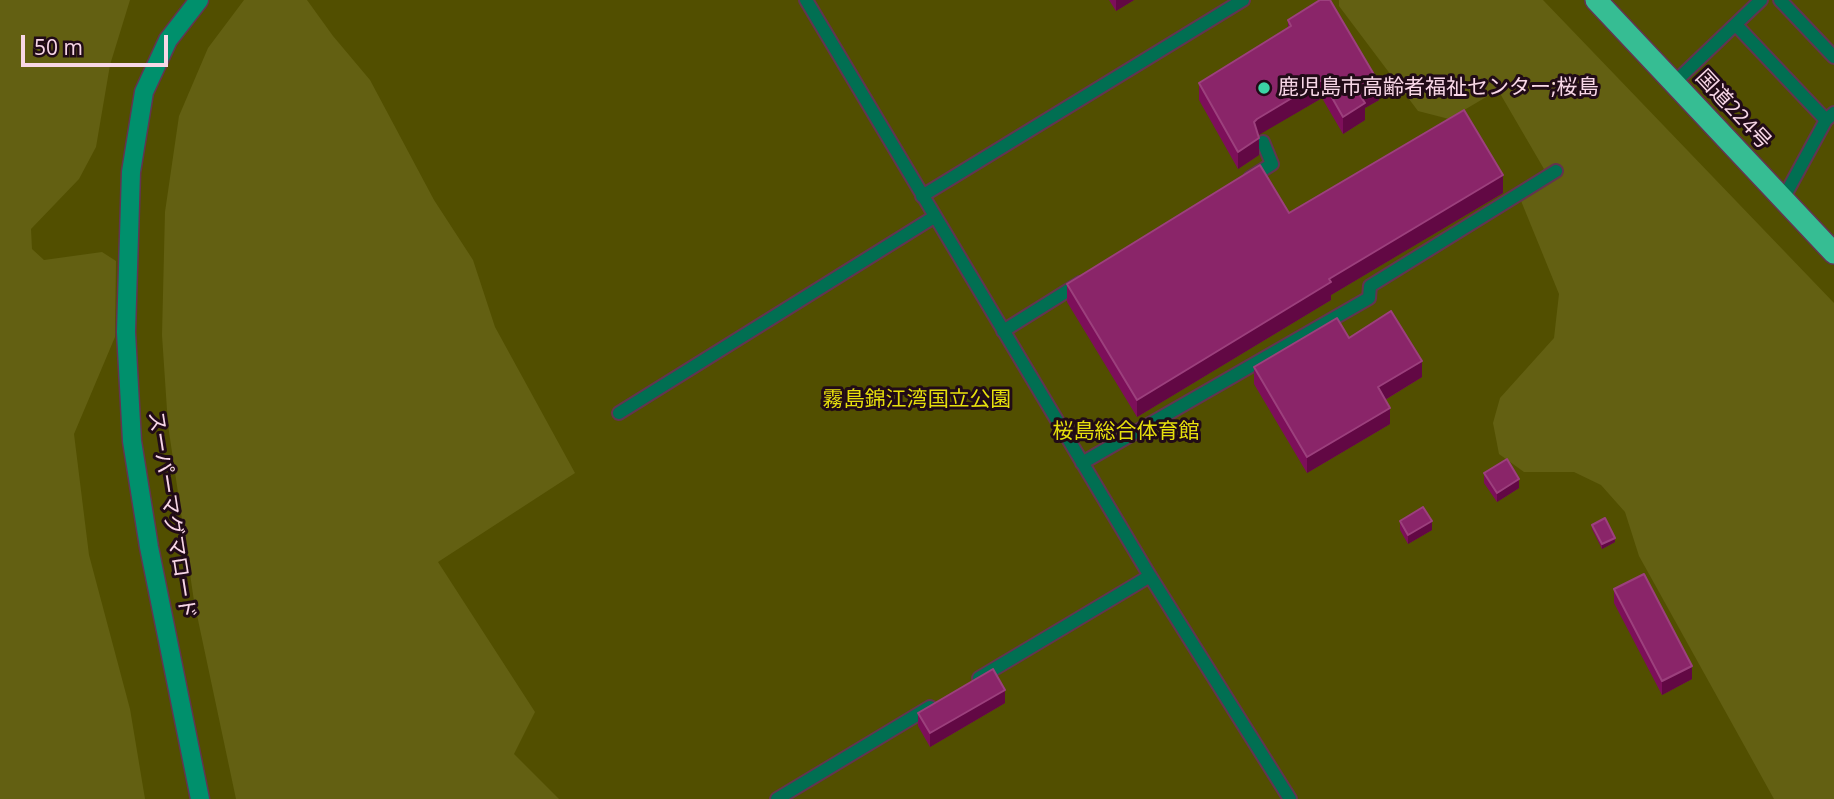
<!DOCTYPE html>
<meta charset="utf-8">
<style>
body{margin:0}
#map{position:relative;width:1834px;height:799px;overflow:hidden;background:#471533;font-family:"Open Sans",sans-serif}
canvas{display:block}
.scale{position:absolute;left:21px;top:35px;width:147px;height:32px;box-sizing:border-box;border:4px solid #f8d7e7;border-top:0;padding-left:9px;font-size:21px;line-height:24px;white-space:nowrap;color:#f8d7e7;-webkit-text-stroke:5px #210b17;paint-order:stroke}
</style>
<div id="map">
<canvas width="1834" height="799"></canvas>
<div class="scale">50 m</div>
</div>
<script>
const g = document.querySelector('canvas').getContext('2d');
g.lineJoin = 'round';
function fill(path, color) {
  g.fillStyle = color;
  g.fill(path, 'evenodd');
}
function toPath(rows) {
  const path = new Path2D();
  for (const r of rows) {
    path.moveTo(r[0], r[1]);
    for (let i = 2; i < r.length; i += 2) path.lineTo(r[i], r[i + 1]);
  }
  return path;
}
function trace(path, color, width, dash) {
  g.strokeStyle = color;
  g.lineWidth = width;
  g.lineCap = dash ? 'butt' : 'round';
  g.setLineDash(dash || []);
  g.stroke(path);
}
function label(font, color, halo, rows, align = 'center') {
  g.font = font + ' "Open Sans","Noto Sans JP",sans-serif';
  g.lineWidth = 6;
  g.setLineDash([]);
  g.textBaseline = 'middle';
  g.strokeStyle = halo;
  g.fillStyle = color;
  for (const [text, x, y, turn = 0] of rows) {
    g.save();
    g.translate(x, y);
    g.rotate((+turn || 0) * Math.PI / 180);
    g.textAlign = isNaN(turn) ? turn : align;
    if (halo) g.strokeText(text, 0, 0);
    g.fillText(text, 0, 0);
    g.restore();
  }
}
fill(toPath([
 [0,0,1834,0,1834,799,0,799]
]), '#524f00');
fill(toPath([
 [0,0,130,0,110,65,96,147,79,179,31,229,32,249,44,260,102,252,116,261,115,337,74,434,89,555,130,709,145,799,0,799],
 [244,0,307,0,333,36,370,80,434,200,473,260,495,327,575,473,438,562,535,712,514,754,559,799,236,799,194,601,168,425,162,335,165,212,179,116,208,48],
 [1339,0,1543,0,1834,303,1834,799,1774,799,1639,556,1625,512,1601,485,1574,472,1524,472,1499,454,1493,423,1500,398,1554,338,1559,294,1517,191,1544,169,1498,90,1449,119,1418,111,1339,6]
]), '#636012');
const lane = toPath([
 [806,0,1150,576,1290,799],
 [1780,0,1834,57],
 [1736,25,1826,120,1834,113],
 [1674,83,1761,0],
 [1250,178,1272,164,1263,142],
 [922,196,1243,0],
 [1783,199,1826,120],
 [1003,331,1080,283],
 [619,413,934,217],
 [1082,463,1369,298,1370,286,1556,171],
 [979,678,1150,576],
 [777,799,930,707]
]);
const secondary = toPath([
 [199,0,168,40,144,92,131,172,126,332,132,441,149,547,200,799]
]);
const highway = toPath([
 [1596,0,1834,253]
]);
trace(lane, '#633450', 16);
trace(secondary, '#633450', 21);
trace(highway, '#633450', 24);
trace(lane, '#016f52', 12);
trace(secondary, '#00906c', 18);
trace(highway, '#36bd93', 21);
fill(toPath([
 [1109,0,1134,0,1116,11],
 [1288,20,1379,100,1365,108,1365,120,1343,134,1322,98,1258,135,1259,155,1238,169,1199,100,1199,83,1288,28],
 [1503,193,1331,295,1331,300,1137,417,1067,302,1067,284,1289,213],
 [1349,338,1422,377,1385,400,1390,424,1307,473,1254,384,1254,367],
 [1484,473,1519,488,1497,502,1484,483],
 [1400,521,1432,530,1408,544,1400,530],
 [1592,525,1615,542,1602,549,1592,529],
 [1614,589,1692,679,1662,695,1614,603],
 [1005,703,930,747,918,726,918,713]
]), '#7d0f5a');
fill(toPath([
 [1116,0,1134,0,1116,11],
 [1322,80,1322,98,1257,136,1254,122,1257,119],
 [1379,83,1379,100,1365,108,1365,120,1343,134,1343,117,1359,94],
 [1259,138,1259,155,1238,169,1238,152],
 [1503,175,1503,193,1331,295,1331,300,1137,417,1137,400,1329,279],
 [1422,361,1422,377,1378,404,1378,387],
 [1390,408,1390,424,1307,473,1307,457],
 [1519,479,1519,488,1497,502,1497,493],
 [1432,521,1432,530,1408,544,1408,535],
 [1615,538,1615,542,1602,549,1602,544],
 [1692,666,1692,679,1662,695,1662,681],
 [1005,690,1005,703,930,747,930,733]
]), '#620844');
const building = toPath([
 [1320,0,1330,0,1379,83,1359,94,1365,103,1343,117,1322,80,1257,119,1254,122,1259,138,1238,152,1199,83,1291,26,1288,20,1320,0],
 [1464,110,1503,175,1329,279,1331,282,1137,400,1067,284,1260,165,1289,213,1464,110],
 [1391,311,1422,361,1378,387,1390,408,1307,457,1254,367,1337,318,1349,338,1391,311],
 [1507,459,1519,479,1497,493,1484,473,1507,459],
 [1423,507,1432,521,1408,535,1400,521,1423,507],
 [1605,518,1615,538,1602,544,1592,525,1605,518],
 [1644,574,1692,666,1662,681,1614,589,1644,574],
 [993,669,1005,690,930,733,918,713,993,669]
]);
fill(building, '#8a2569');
trace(building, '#9c407d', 2);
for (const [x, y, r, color] of [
 [1264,88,7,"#3bd4a4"]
]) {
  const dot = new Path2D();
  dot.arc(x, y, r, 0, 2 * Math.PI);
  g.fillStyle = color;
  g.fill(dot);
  trace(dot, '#210b17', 2.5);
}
label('21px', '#f8d7e7', '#210b17', [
 ["鹿児島市高齢者福祉センター;桜島",1278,88]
], 'left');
label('21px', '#f8d7e7', '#210b17', [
 ["国道224号",1733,110,47],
 ["スーパーマグマロード",171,515,81]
]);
label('21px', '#e6df0c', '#210b17', [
 ["霧島錦江湾国立公園",917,400],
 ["桜島総合体育館",1126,432]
]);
</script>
